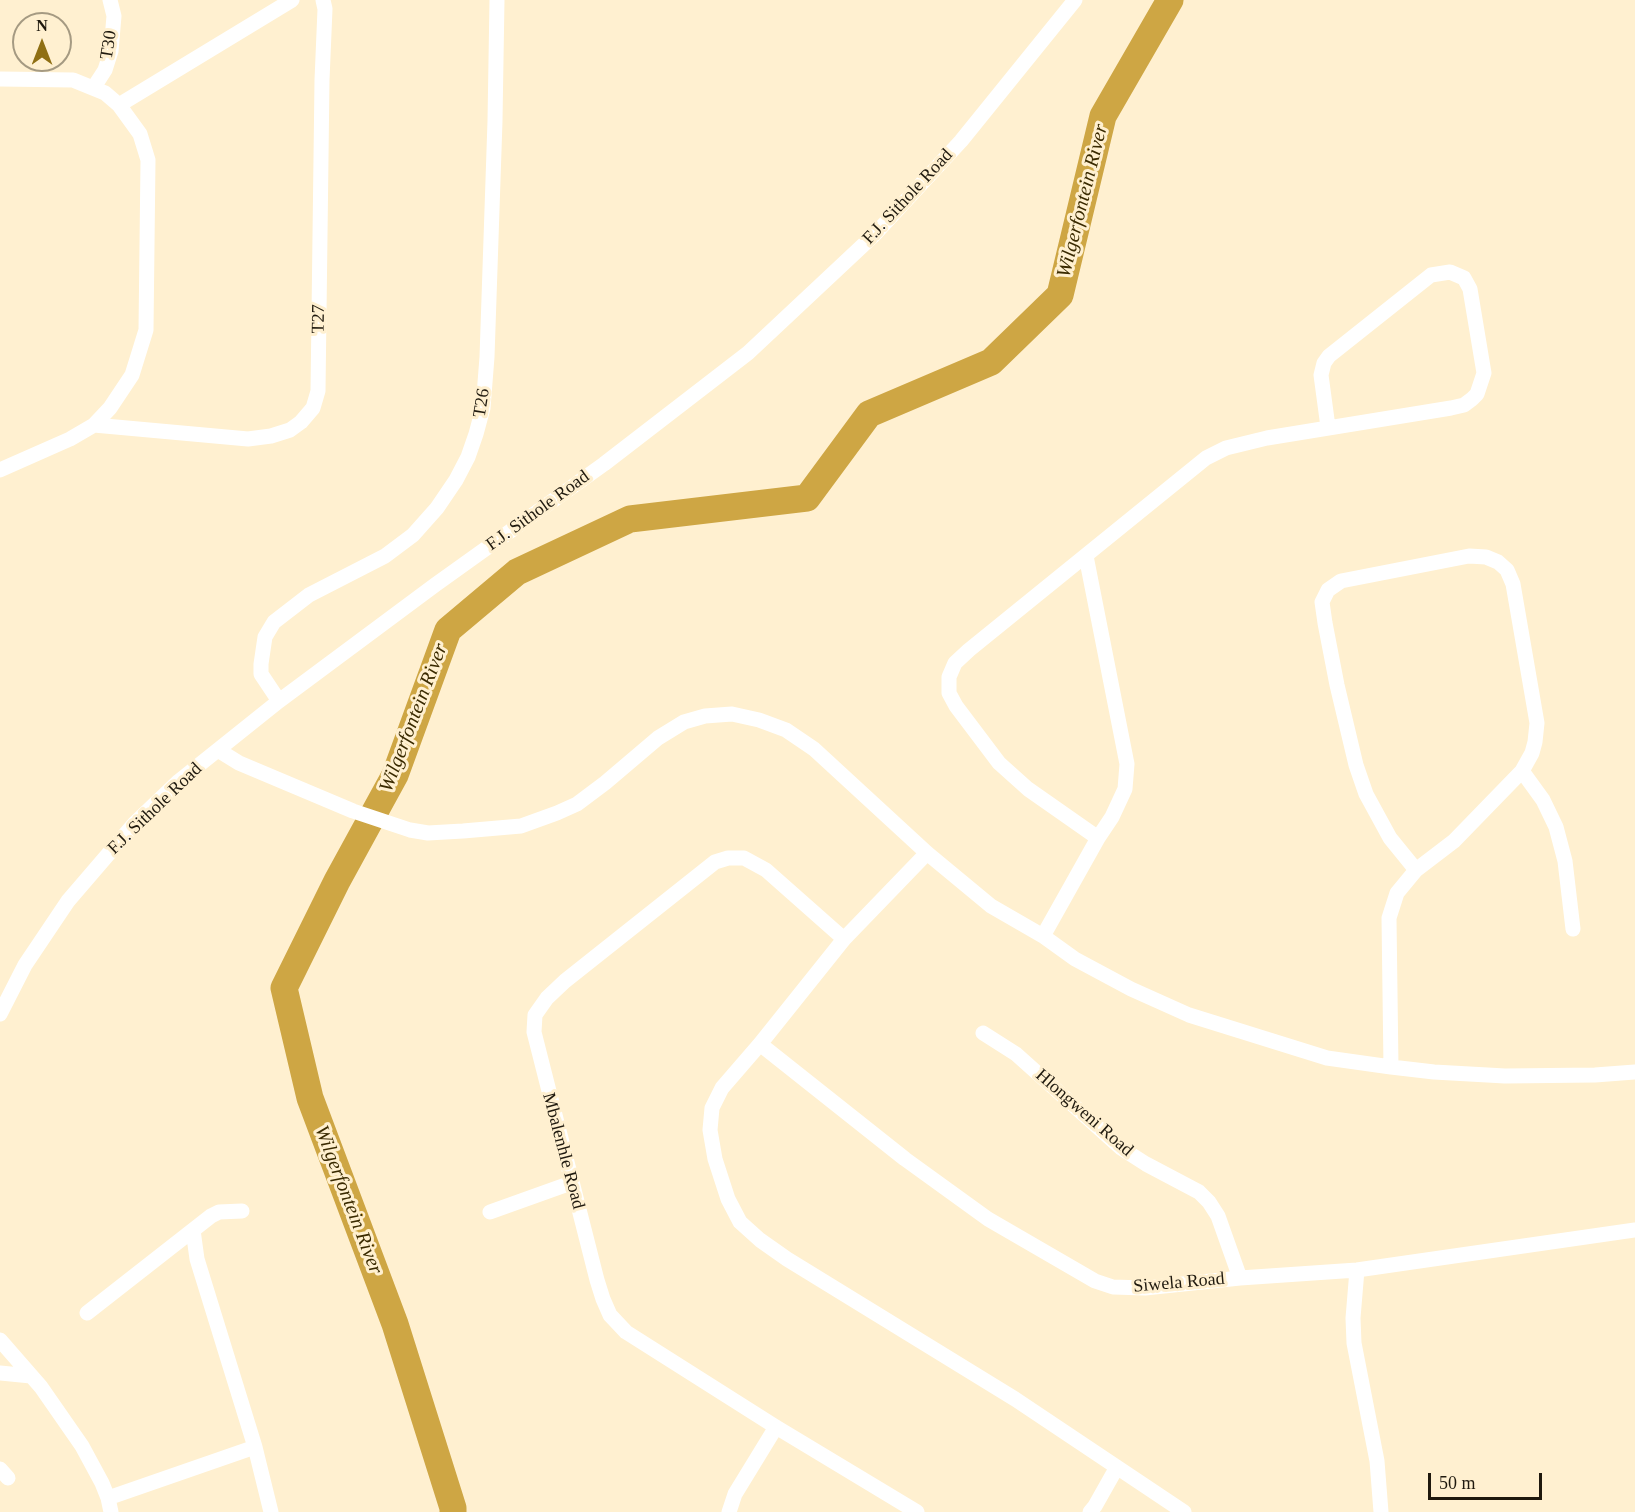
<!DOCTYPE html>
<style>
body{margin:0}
#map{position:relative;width:1635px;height:1512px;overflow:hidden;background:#fff0d0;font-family:Georgia,serif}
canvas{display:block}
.north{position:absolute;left:12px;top:12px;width:60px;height:60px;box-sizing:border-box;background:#fff0d0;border:2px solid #a59a82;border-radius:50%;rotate:0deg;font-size:16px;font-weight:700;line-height:24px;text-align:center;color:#1f190e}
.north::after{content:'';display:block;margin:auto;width:21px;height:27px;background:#8f6f13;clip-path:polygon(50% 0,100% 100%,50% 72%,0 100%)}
.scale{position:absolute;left:1428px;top:1473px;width:114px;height:27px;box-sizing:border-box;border:3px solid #1f190e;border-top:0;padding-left:8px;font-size:18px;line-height:21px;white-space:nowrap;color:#1f190e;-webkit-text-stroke:4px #fff0d0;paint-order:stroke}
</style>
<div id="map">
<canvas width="1635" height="1512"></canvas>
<div class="north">N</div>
<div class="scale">50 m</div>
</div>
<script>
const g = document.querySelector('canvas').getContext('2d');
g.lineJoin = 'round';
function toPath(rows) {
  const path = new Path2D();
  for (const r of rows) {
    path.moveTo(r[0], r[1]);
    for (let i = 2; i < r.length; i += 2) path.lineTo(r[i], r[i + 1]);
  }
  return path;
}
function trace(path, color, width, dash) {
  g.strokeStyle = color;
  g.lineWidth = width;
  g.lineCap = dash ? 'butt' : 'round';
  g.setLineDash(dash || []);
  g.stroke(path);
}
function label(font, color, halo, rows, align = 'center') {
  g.font = font + ' Georgia,serif';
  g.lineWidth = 6;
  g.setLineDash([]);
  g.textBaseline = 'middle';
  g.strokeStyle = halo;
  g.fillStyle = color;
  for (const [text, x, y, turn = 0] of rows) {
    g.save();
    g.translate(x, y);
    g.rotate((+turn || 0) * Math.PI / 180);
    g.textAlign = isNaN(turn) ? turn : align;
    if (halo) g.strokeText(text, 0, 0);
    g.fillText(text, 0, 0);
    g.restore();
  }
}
trace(toPath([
 [453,1512,453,1508,395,1324,310,1098,284,988,337,881,395,775,448,630,517,572,630,519,807,498,869,414,991,362,1060,295,1103,116,1170,0]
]), '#cea644', 27);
trace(toPath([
 [0,79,73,80,105,93,119,105,140,134,148,160,146,330,132,375,110,408,94,425,70,439,0,470],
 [94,87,105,70,111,51,114,16,110,0],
 [119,105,292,0],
 [94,425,248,439,271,436,290,430,301,422,313,408,318,391,322,80,325,9,323,0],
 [279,701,261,674,261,664,265,637,274,622,309,595,385,556,413,535,437,508,456,480,468,457,476,434,483,408,487,357,495,121,497,0],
 [218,750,239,763,353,811,410,830,428,833,463,831,521,826,557,813,577,804,605,783,658,738,684,722,705,716,732,714,759,720,786,730,814,749,927,853,991,906,1043,936,1075,959,1131,989,1189,1015,1327,1058,1391,1067,1434,1072,1505,1076,1595,1075,1635,1072],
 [1522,771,1543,800,1556,827,1565,861,1573,929],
 [1098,838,1028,789,999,763,956,706,949,693,949,677,955,663,969,650,1206,458,1226,448,1267,438,1451,408,1464,405,1472,399,1477,394,1484,373,1470,289,1464,278,1450,272,1431,275,1329,356,1324,363,1321,375,1328,427],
 [927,853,844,939,760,1044,722,1088,712,1108,710,1130,715,1159,728,1199,740,1222,760,1240,787,1259,1015,1399,1184,1512],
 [1043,936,1098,838,1112,817,1125,789,1127,764,1086,556],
 [844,939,766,870,744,858,728,858,715,862,565,981,547,998,535,1015,534,1032,597,1280,603,1299,610,1315,626,1332,776,1427,917,1512],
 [0,1014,25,965,68,901,135,823,179,781,279,701,435,585,604,464,748,353,875,234,961,141,1075,0],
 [983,1033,1016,1054,1121,1148,1146,1164,1199,1192,1209,1202,1218,1216,1240,1278],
 [760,1044,905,1159,988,1219,1095,1281,1113,1287,1145,1288,1240,1278,1357,1270,1635,1230],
 [1391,1067,1389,918,1397,893,1416,870,1454,841,1522,771,1532,753,1535,742,1537,723,1513,584,1507,570,1498,562,1486,557,1469,556,1341,581,1328,590,1322,602,1325,623,1337,685,1356,765,1366,794,1390,838,1416,870],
 [490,1212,571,1183],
 [193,1230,197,1259,255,1447,271,1512],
 [1357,1270,1353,1318,1354,1343,1377,1461,1381,1512],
 [87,1313,211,1216,219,1212,242,1211],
 [0,1340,41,1387,82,1446,102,1483,108,1498,111,1512],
 [0,1373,31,1376],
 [0,1469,8,1478],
 [108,1498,255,1447],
 [729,1512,735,1494,776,1427],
 [1090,1512,1095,1506,1117,1467]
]), '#fff', 15);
label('18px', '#1f190e', '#fff0d0', [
 ["T30",109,45,-81],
 ["F.J. Sithole Road",908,197,-47],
 ["T27",319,319,-89],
 ["T26",482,403,-81],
 ["F.J. Sithole Road",538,511,-36],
 ["F.J. Sithole Road",155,809,-44],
 ["Hlongweni Road",1084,1113,41],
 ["Mbalenhle Road",563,1151,75],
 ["Siwela Road",1179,1283,-5]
]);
label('italic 20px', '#3a2a00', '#fff0d0', [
 ["Wilgerfontein River",1083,201,-76],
 ["Wilgerfontein River",414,718,-69],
 ["Wilgerfontein River",348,1200,69]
]);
</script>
